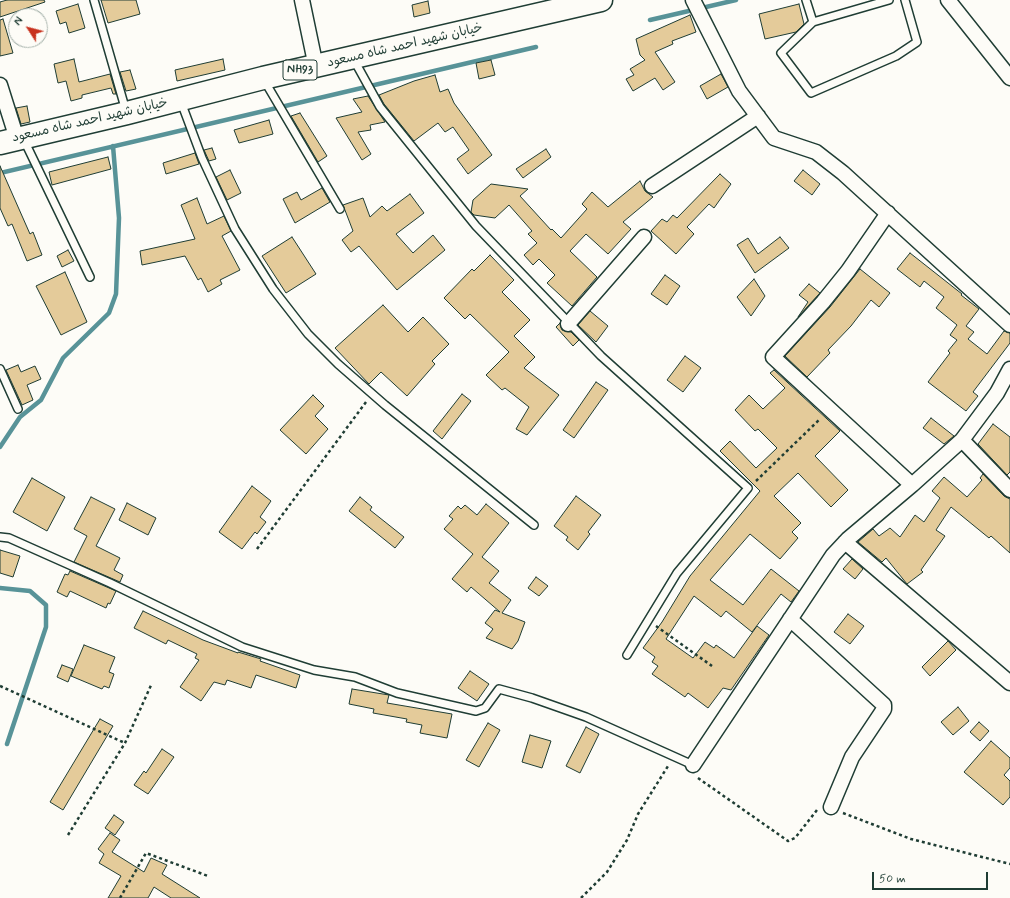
<!DOCTYPE html>
<meta charset="utf-8">
<style>
body{margin:0}
#map{position:relative;width:1010px;height:898px;overflow:hidden;background:#fdfcf7;font-family:Mynerve,sans-serif}
canvas{display:block}
.north{position:absolute;left:8px;top:8px;width:40px;height:40px;box-sizing:border-box;background:#fdfcf7;border:1px solid #a4b0a9;border-radius:50%;rotate:306deg;font-size:11px;font-weight:700;line-height:16px;text-align:center;color:#1f3d34}
.north::after{content:'';display:block;margin:auto;width:14px;height:18px;background:#c8321e;clip-path:polygon(50% 0,100% 100%,50% 72%,0 100%)}
.scale{position:absolute;left:872px;top:872px;width:116px;height:18px;box-sizing:border-box;border:2px solid #1f3d34;border-top:0;padding-left:5px;font-size:12px;line-height:14px;white-space:nowrap;color:#1f3d34;-webkit-text-stroke:3px #fdfcf7;paint-order:stroke}
</style>
<div id="map">
<canvas width="1010" height="898"></canvas>
<div class="north">N</div>
<div class="scale">50 m</div>
</div>
<script>
const g = document.querySelector('canvas').getContext('2d');
g.lineJoin = 'round';
function toPath(rows) {
  const path = new Path2D();
  for (const r of rows) {
    path.moveTo(r[0], r[1]);
    for (let i = 2; i < r.length; i += 2) path.lineTo(r[i], r[i + 1]);
  }
  return path;
}
function trace(path, color, width, dash) {
  g.strokeStyle = color;
  g.lineWidth = width;
  g.lineCap = dash ? 'butt' : 'round';
  g.setLineDash(dash || []);
  g.stroke(path);
}
function fill(path, color) {
  g.fillStyle = color;
  g.fill(path, 'evenodd');
}
function label(font, color, halo, rows, align = 'center') {
  g.font = font + ' Mynerve,"Playpen Sans Arabic",sans-serif';
  g.lineWidth = 4;
  g.setLineDash([]);
  g.textBaseline = 'middle';
  g.strokeStyle = halo;
  g.fillStyle = color;
  for (const [text, x, y, turn = 0] of rows) {
    g.save();
    g.translate(x, y);
    g.rotate((+turn || 0) * Math.PI / 180);
    g.textAlign = isNaN(turn) ? turn : align;
    if (halo) g.strokeText(text, 0, 0);
    g.fillText(text, 0, 0);
    g.restore();
  }
}
trace(toPath([
 [650,20,736,0],
 [0,173,536,47],
 [0,447,20,417,41,400,63,358,109,313,116,294,119,218,113,146],
 [0,588,30,591,46,605,46,627,7,744]
]), '#589398', 4.5);
const building = toPath([
 [7,0,44,0,45,2,0,17,0,2,7,0],
 [101,0,136,0,140,14,108,23,101,0],
 [428,1,430,13,414,17,412,5,428,1],
 [78,4,85,28,69,33,66,22,60,24,56,11,78,4],
 [799,4,804,24,796,32,765,39,759,14,799,4],
 [690,15,696,32,672,41,673,44,655,52,675,82,663,90,655,78,633,91,626,79,634,75,630,69,645,60,640,55,636,39,690,15],
 [3,19,13,53,0,56,0,20,3,19],
 [74,59,79,82,110,74,116,94,113,94,111,88,82,95,82,98,71,101,66,81,58,83,54,64,74,59],
 [223,59,225,70,177,81,175,70,223,59],
 [491,60,495,75,479,79,476,63,491,60],
 [130,70,136,89,126,91,120,72,130,70],
 [721,74,728,87,707,99,700,86,721,74],
 [435,75,440,92,448,89,454,103,492,155,468,174,457,159,469,150,453,127,445,132,438,123,414,141,384,104,379,95,414,81,435,75],
 [368,96,385,122,370,125,371,130,358,132,371,154,362,160,336,118,362,112,353,99,368,96],
 [27,106,30,122,21,124,16,108,27,106],
 [300,113,327,156,318,162,291,116,300,113],
 [269,120,273,134,239,143,234,130,269,120],
 [212,148,216,159,209,161,204,150,212,148],
 [546,149,551,157,523,178,516,169,546,149],
 [195,153,199,164,166,174,163,163,195,153],
 [108,157,111,169,52,185,49,172,108,157],
 [0,166,30,234,33,232,42,255,27,261,12,224,8,226,0,208,0,166],
 [230,170,241,193,227,200,216,177,230,170],
 [803,170,820,184,812,195,794,181,803,170],
 [720,174,731,184,714,208,709,204,687,227,694,234,676,254,651,231,662,219,667,222,673,215,677,218,720,174],
 [640,181,645,191,653,197,623,222,631,229,608,254,586,234,570,251,597,277,572,306,547,283,555,275,539,259,533,265,524,255,537,243,528,234,532,231,509,205,495,218,474,215,471,212,473,200,491,184,528,189,520,196,551,230,552,229,561,238,587,209,582,204,592,192,608,207,640,181],
 [322,188,330,202,295,223,283,199,297,192,301,200,322,188],
 [410,194,424,213,396,234,413,253,433,235,445,250,397,290,359,246,351,252,342,240,353,231,343,205,363,198,370,217,382,206,387,211,410,194],
 [197,198,207,224,224,216,231,231,222,236,240,270,220,280,222,284,208,292,201,278,198,280,185,256,142,265,140,251,195,239,181,205,197,198],
 [292,237,316,274,286,293,262,256,292,237],
 [780,237,789,248,755,273,737,245,748,238,758,254,780,237],
 [68,250,74,261,62,267,57,256,68,250],
 [910,253,962,294,961,295,979,309,966,326,974,332,968,339,987,354,1004,331,1010,333,1010,343,973,392,978,396,966,411,928,382,950,353,948,351,957,340,950,335,957,325,936,308,944,297,924,281,920,287,897,269,910,253],
 [490,255,514,280,502,292,530,320,514,336,535,357,524,368,559,395,527,435,516,429,529,407,505,388,502,390,486,375,509,352,470,314,465,319,444,298,472,269,474,271,490,255],
 [860,269,890,293,879,307,871,300,851,326,828,350,830,353,807,377,785,356,830,307,860,269],
 [65,272,87,322,61,335,36,286,65,272],
 [665,275,680,286,667,305,651,294,665,275],
 [754,279,765,296,751,316,737,297,754,279],
 [809,284,820,293,798,317,808,302,799,295,809,284],
 [383,305,408,332,423,317,449,344,432,361,435,364,407,396,381,372,369,384,335,348,383,305],
 [590,311,608,326,596,342,578,325,590,311],
 [560,323,562,330,571,332,579,340,573,346,556,327,560,323],
 [685,356,701,368,683,392,667,380,685,356],
 [18,365,21,372,35,366,41,379,27,385,33,400,22,405,6,370,18,365],
 [774,370,840,431,815,456,848,490,831,507,798,473,774,496,801,523,792,532,798,538,780,559,750,534,710,580,743,605,771,569,799,591,791,602,781,594,752,632,726,611,721,617,694,596,666,639,693,658,705,642,714,648,716,645,734,658,757,626,769,635,731,690,723,688,708,708,688,693,685,697,652,674,658,666,652,662,655,657,643,648,662,622,690,576,760,491,720,451,730,441,756,468,777,448,758,429,755,431,735,410,749,395,763,409,785,388,770,373,774,370],
 [596,382,608,390,574,438,563,430,596,382],
 [462,394,471,401,442,439,433,431,462,394],
 [313,395,324,406,315,416,328,429,306,454,280,430,313,395],
 [931,418,954,436,944,444,923,428,931,418],
 [993,424,1010,437,1010,472,1007,475,978,444,993,424],
 [983,474,1004,496,1010,499,1010,553,991,536,989,538,951,507,936,530,945,536,921,570,923,572,907,584,886,558,882,562,858,542,873,529,879,536,890,528,900,537,915,515,924,522,940,498,932,491,944,477,967,497,982,480,980,478,983,474],
 [32,478,65,497,47,531,13,512,32,478],
 [252,486,271,501,260,517,266,522,257,534,255,532,242,549,219,532,252,486],
 [576,496,601,515,588,532,590,534,578,550,566,540,568,537,554,526,576,496],
 [91,497,115,509,96,546,120,558,114,570,123,575,120,582,74,562,87,536,74,529,91,497],
 [360,497,372,507,370,510,404,537,395,548,349,511,360,497],
 [127,503,156,518,148,535,119,520,127,503],
 [486,504,509,523,482,557,499,571,489,583,511,600,502,613,525,622,518,641,512,649,486,638,493,629,485,623,495,610,500,612,471,587,467,592,452,579,473,554,444,529,453,519,449,516,458,506,461,509,465,505,477,515,486,504],
 [0,550,20,556,13,577,0,573,0,550],
 [852,559,863,569,855,579,843,569,852,559],
 [70,571,116,591,110,604,108,603,106,608,70,591,67,597,57,592,65,574,68,575,70,571],
 [536,577,548,586,539,596,528,588,536,577],
 [143,611,203,640,238,653,238,652,261,659,260,661,300,675,296,688,256,675,251,688,227,680,225,685,214,682,201,701,180,687,199,660,195,658,197,654,168,640,166,644,134,628,143,611],
 [848,614,864,626,850,644,834,632,848,614],
 [948,641,956,650,930,676,922,667,948,641],
 [84,645,115,657,109,672,114,674,109,688,104,686,102,689,71,676,84,645],
 [62,665,73,669,68,682,57,677,62,665],
 [470,671,489,684,477,701,458,688,470,671],
 [352,689,389,695,387,703,452,714,447,738,420,733,422,725,406,722,407,719,373,713,374,709,349,704,352,689],
 [958,707,969,721,953,735,941,722,958,707],
 [100,719,113,726,63,810,50,802,100,719],
 [979,722,989,731,980,741,970,732,979,722],
 [488,723,500,730,479,767,466,760,488,723],
 [586,727,599,734,580,773,566,766,586,727],
 [530,735,551,741,542,768,522,762,530,735],
 [991,741,1010,758,1010,768,1004,775,1010,781,1010,797,1003,805,964,772,991,741],
 [162,749,174,757,148,794,134,785,144,771,146,773,162,749],
 [114,815,124,822,115,835,105,828,114,815],
 [110,833,120,840,112,852,144,872,151,858,167,865,162,874,200,898,171,898,154,887,148,898,108,898,121,876,99,863,104,854,98,849,110,833]
]);
fill(building, '#e4cb9a');
trace(building, '#1f3d34', 1);
const service = toPath([
 [94,0,126,111],
 [806,0,813,22],
 [889,0,813,22,781,53,811,93,896,56,917,42,905,0],
 [354,60,380,107,476,226,601,356,748,488,677,573,627,655],
 [264,80,340,209],
 [181,102,202,158,235,229,273,289,308,334,338,364,385,405,534,525],
 [24,140,90,277],
 [0,369,18,409],
 [0,537,9,538,110,583,242,647,314,670,355,677,397,693,476,711,485,708,499,689,532,698,586,717,693,765]
]);
const minor = toPath([
 [302,0,316,67],
 [693,0,739,91,774,138,816,152,843,173,1010,325],
 [948,0,1010,78],
 [0,85,17,139],
 [652,186,758,116],
 [888,213,848,271,823,302,773,357,912,485],
 [568,324,644,237],
 [962,440,1010,490],
 [845,542,1010,683],
 [790,619,884,705,884,709,852,757,831,807],
 [693,765,833,555,848,539,912,485,962,440,997,393,1010,369]
]);
const primary = toPath([
 [0,143,127,113,263,78,601,0]
]);
trace(service, '#1f3d34', 10);
trace(minor, '#1f3d34', 17);
trace(primary, '#1f3d34', 25);
trace(toPath([
 [756,481,820,419],
 [257,549,366,402],
 [656,626,712,666],
 [0,686,125,743],
 [698,778,788,841,795,838,817,810],
 [843,813,911,839,1010,864],
 [68,835,125,743,152,683],
 [120,898,146,853,208,876],
 [581,898,607,872,627,840,638,814,668,766]
]), '#1f3d34', 2.5, [3, 3]);
trace(service, '#fdfcf7', 7);
trace(minor, '#fdfcf7', 14);
trace(primary, '#fdfcf7', 22);
for (const [x, y, w] of [
 [300,70,34]
]) {
  const box = new Path2D();
  box.roundRect(x - w / 2, y - 10, w, 20, 3);
  g.fillStyle = '#fdfcf7';
  g.fill(box);
  trace(box, '#1f3d34', 1);
}
label('bold 12px', '#1f3d34', null, [
 ["NH93",300,70]
]);
label('13px', '#1f3d34', '#fdfcf7', [
 ["خیابان شهید احمد شاه مسعود",405,46,-13],
 ["خیابان شهید احمد شاه مسعود",90,121,-13]
]);
</script>
